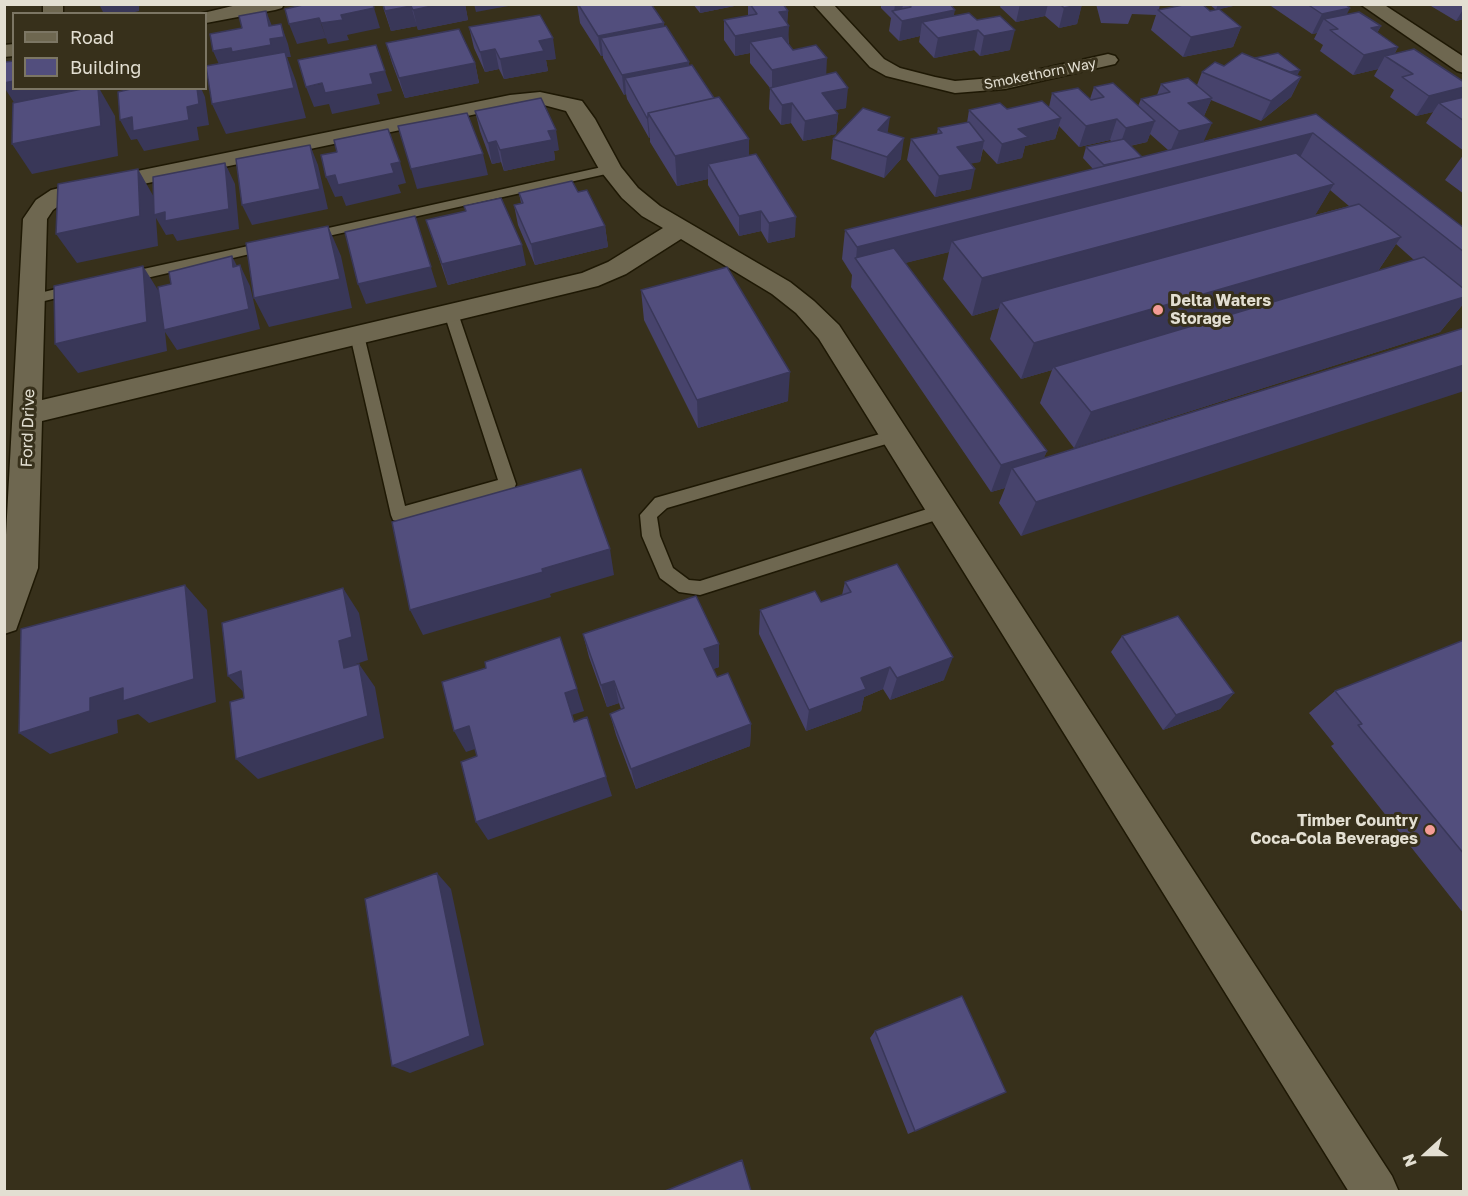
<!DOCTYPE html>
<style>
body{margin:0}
#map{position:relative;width:1468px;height:1196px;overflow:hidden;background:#37301b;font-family:"Golos Text",sans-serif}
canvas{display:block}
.frame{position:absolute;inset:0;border:6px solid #e3dfd2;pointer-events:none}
.legend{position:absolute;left:12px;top:12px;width:195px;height:78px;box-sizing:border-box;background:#37301b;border:2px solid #7c7664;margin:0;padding:8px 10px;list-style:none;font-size:18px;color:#e3dfd2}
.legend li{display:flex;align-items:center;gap:12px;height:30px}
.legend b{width:30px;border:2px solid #7c7664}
.north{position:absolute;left:1396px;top:1124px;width:60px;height:60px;-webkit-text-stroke:4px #37301b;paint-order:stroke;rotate:249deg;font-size:16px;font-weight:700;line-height:24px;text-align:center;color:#e3dfd2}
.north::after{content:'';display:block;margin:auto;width:21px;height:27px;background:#e3dfd2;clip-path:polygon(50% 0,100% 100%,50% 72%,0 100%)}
</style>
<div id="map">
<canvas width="1468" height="1196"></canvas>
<div class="frame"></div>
<ul class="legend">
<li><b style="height:8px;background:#6e6750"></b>Road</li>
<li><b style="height:16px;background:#524e7d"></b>Building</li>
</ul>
<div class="north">N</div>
</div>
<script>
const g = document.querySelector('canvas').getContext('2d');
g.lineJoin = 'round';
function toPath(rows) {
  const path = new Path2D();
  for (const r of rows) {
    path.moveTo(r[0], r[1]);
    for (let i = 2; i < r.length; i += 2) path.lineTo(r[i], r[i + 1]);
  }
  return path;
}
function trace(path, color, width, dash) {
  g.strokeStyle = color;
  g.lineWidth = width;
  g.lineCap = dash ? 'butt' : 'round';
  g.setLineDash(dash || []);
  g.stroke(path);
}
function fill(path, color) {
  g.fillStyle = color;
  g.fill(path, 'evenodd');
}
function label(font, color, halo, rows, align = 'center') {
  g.font = font + ' "Golos Text",sans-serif';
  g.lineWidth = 6;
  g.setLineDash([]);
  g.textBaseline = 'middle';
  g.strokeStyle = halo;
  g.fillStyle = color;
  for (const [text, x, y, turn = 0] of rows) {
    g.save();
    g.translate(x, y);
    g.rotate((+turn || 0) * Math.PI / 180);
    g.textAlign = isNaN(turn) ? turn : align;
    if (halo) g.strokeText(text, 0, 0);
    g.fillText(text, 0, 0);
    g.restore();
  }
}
const service = toPath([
 [611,165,617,169,615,172,306,241,299,237,306,233,611,165],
 [271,241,276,242,278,245,276,248,125,283,118,278,125,273,271,241],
 [77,284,84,289,82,292,32,304,25,299,27,296,77,284],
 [451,308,458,313,516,484,514,489,399,522,393,520,391,515,350,335,357,330,364,335,405,506,498,480,444,313,451,308],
 [894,430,900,432,902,436,900,440,667,508,657,517,660,536,673,568,689,580,700,581,943,504,949,506,951,511,949,516,700,595,679,592,660,578,642,536,640,515,655,498,894,430]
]);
const minor = toPath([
 [43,4,63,4,63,14,43,14,43,4],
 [241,4,284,4,282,8,275,10,206,23,206,14,199,14,241,4],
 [813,4,833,4,884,59,900,68,935,77,955,81,1005,77,1108,54,1115,56,1118,60,1115,64,1005,89,955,93,886,76,870,67,813,4],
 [14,44,14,56,4,57,4,45,14,44],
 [540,92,582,101,595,119,621,167,638,188,660,206,790,282,814,301,839,325,1392,1176,1399,1192,1349,1192,819,339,796,313,772,294,681,239,626,274,598,286,42,421,38,568,16,630,4,634,4,572,23,219,36,200,51,190,88,181,510,95,540,92],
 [540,104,566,111,599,169,622,198,642,216,663,228,608,262,582,273,42,400,47,219,53,210,67,200,510,107,540,104]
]);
const secondary = toPath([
 [1360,4,1383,4,1464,57,1464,73,1457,71,1360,4]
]);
trace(service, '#1e1804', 3);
trace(minor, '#1e1804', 3);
trace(secondary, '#1e1804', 3);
fill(service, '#6e6750');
fill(minor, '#6e6750');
fill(secondary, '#6e6750');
fill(toPath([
 [382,4,465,4,468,20,418,30,417,26,391,31],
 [577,4,651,4,664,26,689,62,689,66,714,98,749,139,749,156,795,237,768,243,761,231,739,236,708,185,708,179,677,186,650,142,650,138,649,138,627,99,626,94,624,95,603,58,603,56,601,56,580,23],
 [693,4,744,4,700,13],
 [748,4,783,4,788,11,787,23,789,44,793,50,826,75,846,108,835,110,838,114,836,134,803,141,791,123,781,125,769,109,770,88,750,63,750,53,735,56,724,40,724,20,748,16],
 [881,4,950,4,954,16,977,20,1010,50,980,56,974,50,934,58,919,42,920,36,899,41,889,31,891,18,881,8],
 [1001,4,1082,4,1077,24,1059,28,1045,16,1016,22,1000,7],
 [1096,4,1160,4,1159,10,1210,11,1216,10,1209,4,1242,4,1219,9,1241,27,1233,47,1183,57,1151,30,1156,15,1132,14,1128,24,1101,23],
 [1268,4,1345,4,1347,14,1381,26,1377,33,1398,47,1395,53,1464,82,1464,94,1461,98,1464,97,1464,151,1426,123,1433,112,1416,116,1390,97,1394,90,1374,76,1378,69,1353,75,1320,51,1323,45,1314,39,1317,33,1312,34],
 [1432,4,1464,4,1464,19,1456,21,1431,6],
 [469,27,556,59,546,60,548,71,504,79,499,69,485,72,474,48],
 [386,43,475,63,479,83,405,98,392,63],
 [1224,66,1297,75,1301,77,1291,97,1261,121,1211,100,1204,116,1204,141,1316,114,1464,228,1464,303,1440,332,1074,448,1040,403,1052,370,1021,379,990,339,999,308,972,316,943,279,949,252,905,263,1047,451,1043,459,1464,328,1021,536,999,503,1005,488,991,492,851,287,852,275,842,259,845,230,1093,169,1083,158,1086,147,1112,142,1110,140,1079,147,1059,126,1055,139,1025,146,1022,158,997,164,983,149,980,162,971,163,971,189,935,197,907,160,911,139,937,134,938,128,967,123,969,110,1049,107,1052,93,1090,99,1094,87,1138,106,1141,99,1157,95,1161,84,1197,85,1202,72],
 [1150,134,1168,150,1142,157,1130,146,1147,142],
 [1330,190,1349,206,1315,215],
 [1396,244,1414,260,1378,271],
 [475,111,559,150,554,151,555,160,504,171,501,162,492,164,480,131],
 [888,133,901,159,884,178,831,159,833,139],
 [1464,154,1464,194,1445,180],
 [578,192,605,226,608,247,535,265,518,225,514,205,521,203,519,193],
 [426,220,526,265,448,285],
 [641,290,788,401,698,428,644,320],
 [845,582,944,680,890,700,883,689,864,697,861,711,806,731,759,634,760,610,821,602,842,595],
 [583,634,719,667,713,669,717,677,751,724,750,746,636,789,616,735,610,714,621,709,619,703,607,707,589,657],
 [1122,636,1234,693,1220,709,1163,730,1111,652],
 [1464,640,1464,914,1331,746,1334,744,1309,713,1335,691],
 [875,1031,1006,1092,908,1134,870,1038]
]), '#47436c');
fill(toPath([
 [99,4,139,4,139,11,127,14,104,14],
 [441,4,465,4,468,20,418,30,413,10],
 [474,4,519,4,476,12],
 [700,4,744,4,700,13],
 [895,4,903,4,901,19,894,13],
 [1020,4,1048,4,1045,16,1016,22],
 [1082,4,1077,24,1059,28,1064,8],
 [1218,4,1242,4,1216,10],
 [411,6,417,26,391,31,385,11],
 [374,8,380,28,347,35,349,40,328,44,321,23,341,15],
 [1350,8,1340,28,1324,19,1317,33,1312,34,1322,14],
 [1464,8,1464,19,1456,21],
 [955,10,951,30,922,22,920,36,899,41,902,21],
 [266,11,274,31,281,24,288,44,291,57,287,57,296,81,306,118,226,134,212,104,222,71,213,51,270,39],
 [788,11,787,27,789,26,788,46,750,42,750,53,735,56,735,36,779,12],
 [319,18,326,38,297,44,289,24],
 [664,23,665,43,601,38,603,56,601,56,598,36],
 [1381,26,1370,46,1371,28],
 [1241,27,1233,47,1183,57,1191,37],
 [978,30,974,50,934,58,938,38],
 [1015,30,1010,50,980,56,984,36],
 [553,38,556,59,546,60,548,71,504,79,500,59,539,41],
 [1398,47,1391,60,1385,56,1378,69,1353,75,1364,55],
 [495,49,499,69,485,72,480,52],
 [827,58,826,79,772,90,772,70],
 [689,62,690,82,625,78,626,94,624,95,622,75],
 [475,63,479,83,405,98,399,78],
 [1300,70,1295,80,1275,76],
 [385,71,392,91,377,94,380,104,332,114,329,104,314,107,306,87],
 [1301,77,1291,97,1261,121,1271,101],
 [14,81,14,88,85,88,15,104,4,87,4,83],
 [1464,87,1464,94,1456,106,1439,103,1433,112,1416,116,1429,96],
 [98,88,99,88,115,116,118,156,32,174,12,144],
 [197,88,201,88,205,97,209,125,197,127,199,140,144,151,137,139,131,140,120,120,187,107],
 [848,88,846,108,820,113,822,93],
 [1212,98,1203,118,1188,103],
 [792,103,791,123,781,125,782,105],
 [838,114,836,134,803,141,805,121],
 [648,117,650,138,649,138,647,118],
 [890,117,887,137,878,130],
 [1061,118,1055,139,1025,146,1022,158,997,164,1002,144,1018,129],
 [1117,119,1110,140,1079,147,1086,126],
 [1155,121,1147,142,1119,148,1126,128],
 [1212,123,1203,143,1170,152,1179,131],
 [556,130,559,150,554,151,555,160,504,171,500,150,548,131],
 [1313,133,1297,163,952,241,949,252,865,273,856,260,857,247],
 [904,138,901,159,884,178,887,157],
 [749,139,749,169,708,164,708,179,677,186,675,156],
 [496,141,501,162,492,164,488,143],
 [984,141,980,162,953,167,957,147],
 [310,145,318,165,328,209,252,225,242,205],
 [483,154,488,175,417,189,411,169],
 [400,162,406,183,398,185,401,193,346,206,342,196,335,197,326,177],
 [225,163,235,184,239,229,177,241,173,234,166,235,156,218,158,246,77,263,56,234,138,169,155,199],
 [975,169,971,189,935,197,939,176],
 [1334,184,1311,222,1001,302,999,308,972,316,982,278],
 [761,211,761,231,739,236,739,216],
 [415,216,437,287,366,304,358,284],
 [796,217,795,237,768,243,769,223],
 [328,226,341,256,352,308,269,327,254,298],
 [605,226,608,247,535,265,531,244],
 [1401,237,1375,275,1054,367,1052,370,1021,379,1034,343],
 [522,245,526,265,448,285,442,264],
 [232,256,242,276,240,265,250,286,260,329,177,350,165,332,167,351,78,373,55,344,143,266,161,295,233,267],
 [1464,297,1464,303,1440,332,1074,448,1091,412],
 [1464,365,1464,391,1021,536,1036,502],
 [790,372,788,401,698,428,697,400],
 [1047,451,1035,478,1012,468,1005,488,991,492,1001,465],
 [610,549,614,575,550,594,551,597,423,635,410,610,542,569],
 [185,585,207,610,216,702,149,723,138,714,117,720,118,733,50,754,19,733],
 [343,588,359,613,368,660,356,664,361,691,344,668,339,641],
 [719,644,719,667,705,672,704,649],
 [953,657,944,680,890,700,897,678],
 [359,664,375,687,384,738,258,779,236,759],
 [890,667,883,689,864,697,861,711,806,731,809,710,861,678],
 [241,671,249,698,228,676],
 [614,681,619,703,607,707,601,685],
 [577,689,584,711,572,715,565,693],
 [1234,693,1220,709,1163,730,1176,715],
 [751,724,750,746,636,789,631,769],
 [469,726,481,747,466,752,454,731],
 [606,777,612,796,488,840,476,822],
 [437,873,451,889,484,1045,410,1073,392,1066]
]), '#393758');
const building = toPath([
 [307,4,373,4,374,8,341,15,343,20,321,23,319,18,289,24,285,9,307,4],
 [383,4,441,4,413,10,411,6,385,11,383,4],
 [578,4,651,4,664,23,598,36,578,4],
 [750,4,783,4,788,11,779,12,789,26,735,36,724,20,757,14,750,4],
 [909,4,950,4,955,10,902,21,892,11,911,7,909,4],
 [1060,4,1082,4,1064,8,1060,4],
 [1188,4,1202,4,1210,11,1219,9,1241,27,1191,37,1158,10,1188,4],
 [1307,4,1345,4,1350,8,1322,14,1307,4],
 [266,11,269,26,281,24,284,37,270,39,271,45,232,52,231,48,213,51,210,34,242,28,239,16,266,11],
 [1359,12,1381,26,1371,28,1398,47,1364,55,1330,30,1338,29,1324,19,1359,12],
 [969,13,977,20,1000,16,1015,30,984,36,978,30,938,38,922,22,969,13],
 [540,15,553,38,539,41,544,51,500,59,495,49,480,52,469,27,540,15],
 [666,26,689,62,622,75,601,38,666,26],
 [459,29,475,63,399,78,386,43,459,29],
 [782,36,793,50,816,45,827,58,772,70,750,42,782,36],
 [376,45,385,71,370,74,373,84,325,93,322,83,306,87,298,60,376,45],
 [1414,49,1464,82,1464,87,1429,96,1402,77,1413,74,1385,56,1414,49],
 [285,52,294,88,212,104,206,66,285,52],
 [1242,53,1301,77,1271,101,1202,72,1215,62,1224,66,1242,53],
 [1278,53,1300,70,1290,72,1255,58,1278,53],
 [14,61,14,81,4,83,5,62,14,61],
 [692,65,714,98,648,113,648,117,647,118,625,78,692,65],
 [836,72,848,88,822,93,838,114,805,121,792,103,782,105,770,88,836,72],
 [1188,78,1212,98,1188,103,1212,123,1179,131,1141,99,1170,92,1161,84,1188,78],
 [1113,83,1155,121,1126,128,1117,119,1086,126,1052,93,1078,88,1091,100,1104,97,1094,87,1113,83],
 [87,88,98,88,101,126,12,144,13,103,87,88],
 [135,88,197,88,199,104,187,107,189,120,133,131,132,117,120,120,118,92,135,88],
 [719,97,749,139,675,156,648,113,719,97],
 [1464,97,1464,121,1439,103,1464,97],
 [541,98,556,130,548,131,552,140,500,150,496,141,488,143,475,111,541,98],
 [1042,101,1061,118,1018,129,1028,137,1002,144,969,110,1000,103,1007,109,1042,101],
 [863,108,890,117,878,130,904,138,887,157,833,139,863,108],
 [467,113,483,154,411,169,398,126,467,113],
 [1316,114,1464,228,1464,252,1313,133,857,247,845,230,1316,114],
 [969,122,984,141,957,147,975,169,939,176,911,139,942,133,938,128,969,122],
 [388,129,400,162,391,164,394,173,338,185,335,175,326,177,321,155,337,152,334,140,388,129],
 [1124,139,1142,157,1104,165,1086,147,1124,139],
 [310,145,320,189,242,205,236,159,310,145],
 [1296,153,1334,184,982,278,952,241,1296,153],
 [756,154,796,217,769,223,761,211,739,216,708,164,756,154],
 [225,163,229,209,165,221,165,212,154,215,153,177,225,163],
 [138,169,140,216,56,234,58,184,138,169],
 [572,181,578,192,587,190,605,226,531,244,514,205,523,203,519,193,572,181],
 [501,198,522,245,442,264,426,220,466,211,464,206,501,198],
 [1359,204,1401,237,1034,343,1001,302,1359,204],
 [415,216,431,267,358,284,345,232,415,216],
 [328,226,340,279,254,298,246,243,328,226],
 [894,248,1047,451,1001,465,855,258,894,248],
 [232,256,233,267,240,265,249,309,164,330,158,287,171,284,169,272,232,256],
 [1424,257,1464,289,1464,297,1091,412,1054,367,1424,257],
 [143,266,147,322,55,344,54,286,143,266],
 [727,267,790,372,697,400,641,290,727,267],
 [1464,328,1464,365,1036,502,1012,468,1464,328],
 [581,469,610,549,542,569,543,572,410,610,392,522,581,469],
 [897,564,953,657,897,678,890,667,861,678,866,689,809,710,760,610,815,591,821,602,851,592,845,582,897,564],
 [185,585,194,679,123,701,123,688,90,698,90,711,19,733,21,629,185,585],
 [343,588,352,637,339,641,344,668,359,664,368,716,236,759,230,702,244,698,241,671,228,676,222,623,343,588],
 [696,596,719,644,704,649,717,677,728,673,751,724,631,769,610,714,624,708,614,681,601,685,583,634,696,596],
 [1178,616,1234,693,1176,715,1122,636,1178,616],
 [560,637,577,689,565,693,574,722,587,717,606,777,476,822,461,762,477,756,469,726,454,731,442,682,486,668,485,662,560,637],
 [1464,640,1464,854,1358,725,1362,724,1335,691,1464,640],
 [437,873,470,1036,392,1066,365,899,437,873],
 [962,996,1006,1092,915,1131,875,1031,962,996],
 [742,1160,751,1191,665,1191,742,1160]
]);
fill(building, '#524e7d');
trace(building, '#393758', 1.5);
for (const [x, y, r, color] of [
 [1158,310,6,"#f59c95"],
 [1430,830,6,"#f59c95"]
]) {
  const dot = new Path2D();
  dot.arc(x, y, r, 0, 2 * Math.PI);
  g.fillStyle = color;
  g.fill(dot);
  trace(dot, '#37301b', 2);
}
label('14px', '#e3dfd2', '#37301b', [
 ["Smokethorn Way",1040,74,-11]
]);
label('bold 16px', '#e3dfd2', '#37301b', [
 ["Delta Waters",1170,301],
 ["Storage",1170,319],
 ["Timber Country",1418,821,"right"],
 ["Coca-Cola Beverages",1418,839,"right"]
], 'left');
label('16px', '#e3dfd2', '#37301b', [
 ["Ford Drive",28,428,-88]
]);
</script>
